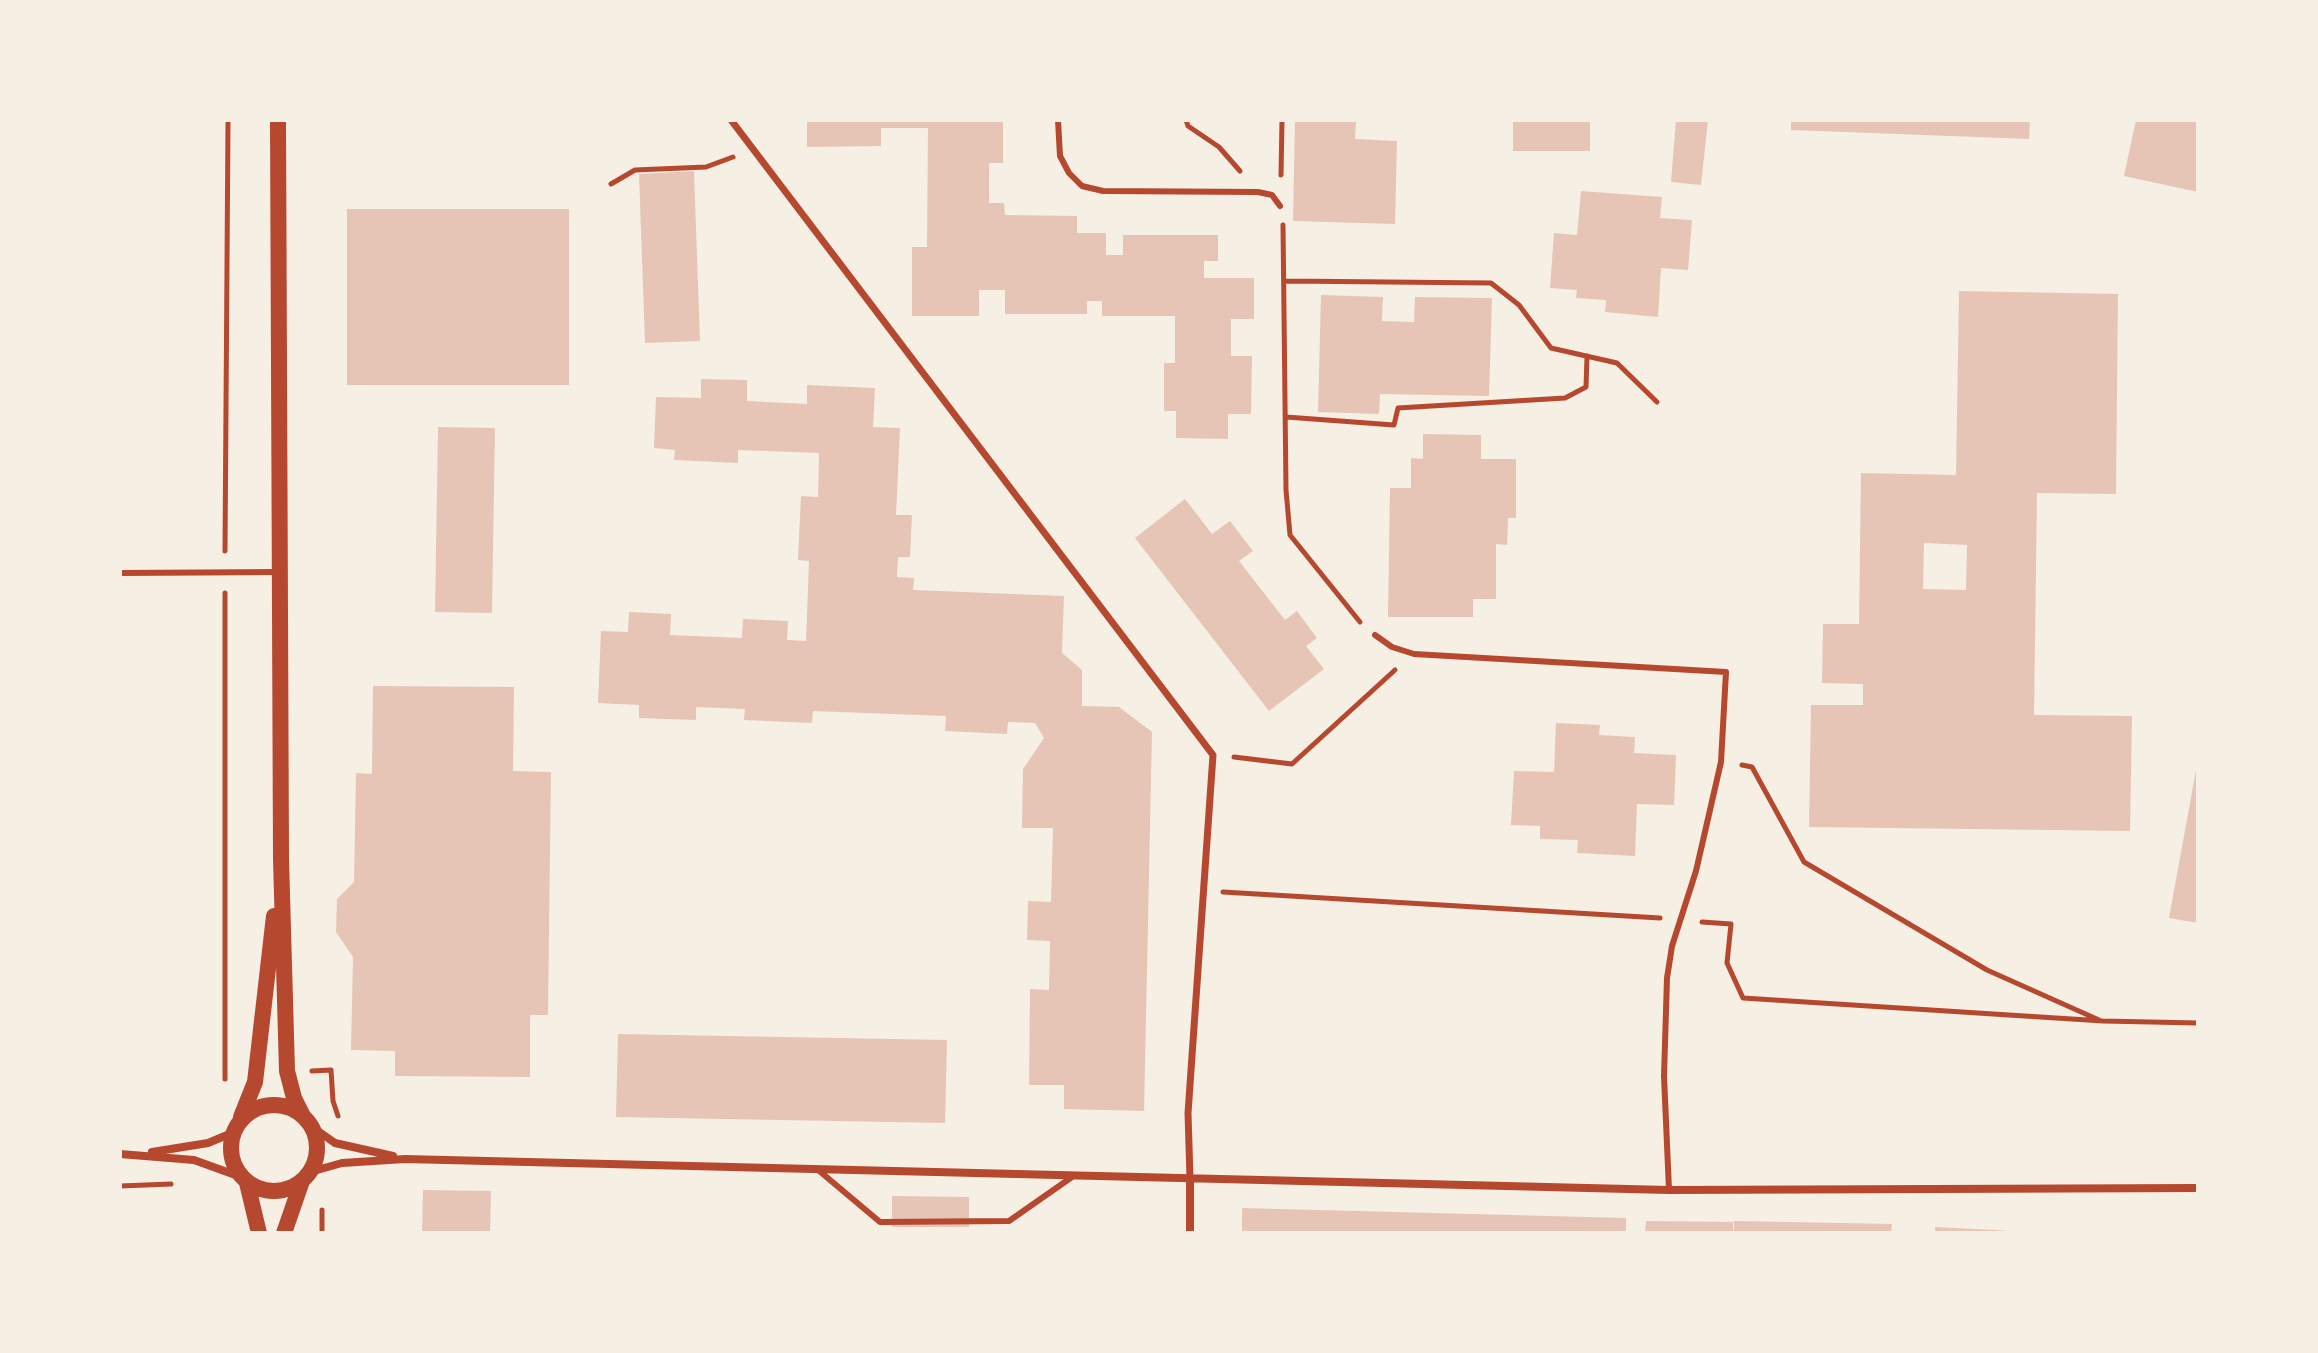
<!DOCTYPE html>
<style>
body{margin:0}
#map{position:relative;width:2318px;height:1353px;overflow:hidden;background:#f6efe4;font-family:Barlow,sans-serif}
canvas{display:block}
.frame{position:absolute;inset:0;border:122px solid #f6efe4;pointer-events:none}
</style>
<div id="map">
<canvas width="2318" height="1353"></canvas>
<div class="frame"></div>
</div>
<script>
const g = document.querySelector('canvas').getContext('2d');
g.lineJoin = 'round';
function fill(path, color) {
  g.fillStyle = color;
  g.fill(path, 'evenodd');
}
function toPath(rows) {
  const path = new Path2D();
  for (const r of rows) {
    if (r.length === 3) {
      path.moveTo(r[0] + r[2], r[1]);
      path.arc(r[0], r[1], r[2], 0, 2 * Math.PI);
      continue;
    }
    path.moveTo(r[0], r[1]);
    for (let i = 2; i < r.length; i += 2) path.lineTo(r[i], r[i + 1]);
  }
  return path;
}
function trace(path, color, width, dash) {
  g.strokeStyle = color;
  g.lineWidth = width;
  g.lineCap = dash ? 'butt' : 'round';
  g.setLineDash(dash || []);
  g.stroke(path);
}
fill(toPath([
 [807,120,1003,120,1003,163,989,163,989,203,1004,203,1005,215,1077,216,1077,233,1106,233,1106,255,1123,255,1123,235,1218,235,1218,261,1204,261,1204,278,1254,278,1254,319,1231,319,1231,356,1252,356,1251,414,1228,414,1228,439,1176,438,1176,411,1164,411,1164,363,1175,363,1175,316,1102,316,1102,301,1087,301,1087,314,1005,314,1005,290,979,290,979,316,912,316,912,247,927,247,928,128,881,128,881,146,807,147],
 [1295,120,1356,120,1355,139,1397,141,1395,224,1293,221],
 [1513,120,1590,120,1590,151,1513,151],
 [1676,120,1708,120,1701,185,1671,182],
 [1791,120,2030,120,2029,139,1791,130],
 [2136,120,2198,120,2198,192,2124,176],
 [694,171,700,341,645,343,639,174],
 [1581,191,1662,197,1660,218,1692,220,1688,270,1661,268,1658,317,1605,312,1606,300,1576,298,1577,290,1550,288,1554,233,1577,235],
 [347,209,569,209,569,385,347,385],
 [1959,291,2118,294,2116,494,2037,493,2034,715,2132,716,2130,831,1809,827,1811,705,1863,705,1863,684,1822,683,1823,624,1859,624,1861,473,1956,475],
 [1924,543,1967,545,1966,590,1923,589],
 [1321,295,1383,297,1382,321,1414,322,1415,297,1492,298,1489,396,1380,394,1379,414,1318,412],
 [701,379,747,380,747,401,807,404,807,385,875,388,873,427,900,428,896,515,912,515,910,557,898,557,897,577,914,578,913,590,1064,596,1062,653,1082,670,1082,706,1119,707,1152,732,1144,1111,1064,1109,1064,1085,1029,1085,1030,989,1049,990,1050,941,1027,940,1028,901,1051,902,1053,828,1022,828,1023,769,1044,738,1035,723,1008,722,1007,734,945,731,946,716,813,711,812,723,744,720,745,709,696,707,696,720,639,718,639,705,598,703,601,631,628,632,629,612,671,614,670,635,742,638,743,619,788,621,787,640,806,641,809,561,798,560,801,496,818,497,819,453,738,450,738,463,674,460,675,450,654,448,656,397,701,398],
 [438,427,495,428,492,613,435,612],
 [1423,434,1481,435,1481,459,1516,459,1516,518,1508,518,1507,545,1496,544,1496,599,1473,599,1473,617,1388,617,1390,488,1411,488,1411,458,1423,459],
 [1185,499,1212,534,1230,521,1253,551,1239,561,1285,620,1297,611,1317,638,1306,646,1324,669,1269,711,1135,538],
 [373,686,514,687,513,771,551,772,548,1015,530,1015,530,1077,395,1076,395,1051,351,1050,353,957,336,932,337,899,354,882,356,773,372,774],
 [1556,723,1600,725,1599,735,1635,737,1634,753,1676,755,1674,805,1637,804,1635,856,1577,853,1578,840,1540,839,1540,826,1511,825,1514,771,1554,772],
 [2196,770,2198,770,2198,923,2169,918],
 [618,1034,947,1040,945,1123,616,1117],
 [423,1190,491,1191,490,1233,422,1233],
 [892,1196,969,1197,969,1227,892,1227],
 [1242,1208,1626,1218,1626,1233,1242,1233],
 [1646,1221,1733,1222,1733,1233,1645,1233],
 [1734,1221,1892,1224,1891,1233,1734,1233],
 [1935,1227,2013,1231,2013,1233,1935,1233]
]), '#e6c5b7');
trace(toPath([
 [1186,120,1188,126,1219,147,1240,171],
 [1281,175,1282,120],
 [611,184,635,170,706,167,733,157],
 [1283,225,1286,490,1290,535,1360,622],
 [1285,281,1491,283,1519,305,1551,348,1617,363,1657,402],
 [1286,417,1394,425,1398,408,1565,398,1586,387,1587,356],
 [225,551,228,120],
 [1234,757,1292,764,1395,670],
 [1742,765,1752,767,1804,862,1987,970,2099,1020],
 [1223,892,1660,918],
 [1702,922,1731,924,1727,963,1743,998,2103,1021,2198,1023],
 [312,1071,331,1070,333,1101,338,1116],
 [225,1079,225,593],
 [120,1186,171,1184],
 [322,1233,322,1210]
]), '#b5482f', 5);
trace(toPath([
 [1058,120,1060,156,1069,173,1082,186,1103,191,1258,192,1272,195,1280,206],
 [120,573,280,572],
 [1375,635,1392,647,1414,654,1726,672,1721,762,1696,871,1672,946,1667,978,1664,1076,1669,1190],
 [817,1169,880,1222,1009,1221,1072,1177]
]), '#b5482f', 6);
trace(toPath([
 [731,120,1213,755,1188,1113,1190,1178]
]), '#b5482f', 7);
trace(toPath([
 [312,1127,335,1143,393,1156],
 [152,1152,208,1143,232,1133],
 [120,1154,194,1160,241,1177],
 [310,1172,342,1163,405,1159,1669,1190,2198,1188],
 [1190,1233,1190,1178]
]), '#b5482f', 8);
trace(toPath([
 [278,120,281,859,287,1071,294,1098,303,1116],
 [274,1148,43],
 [241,1117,255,1082,274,916],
 [247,1183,259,1233],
 [284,1233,302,1181]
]), '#b5482f', 16);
</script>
